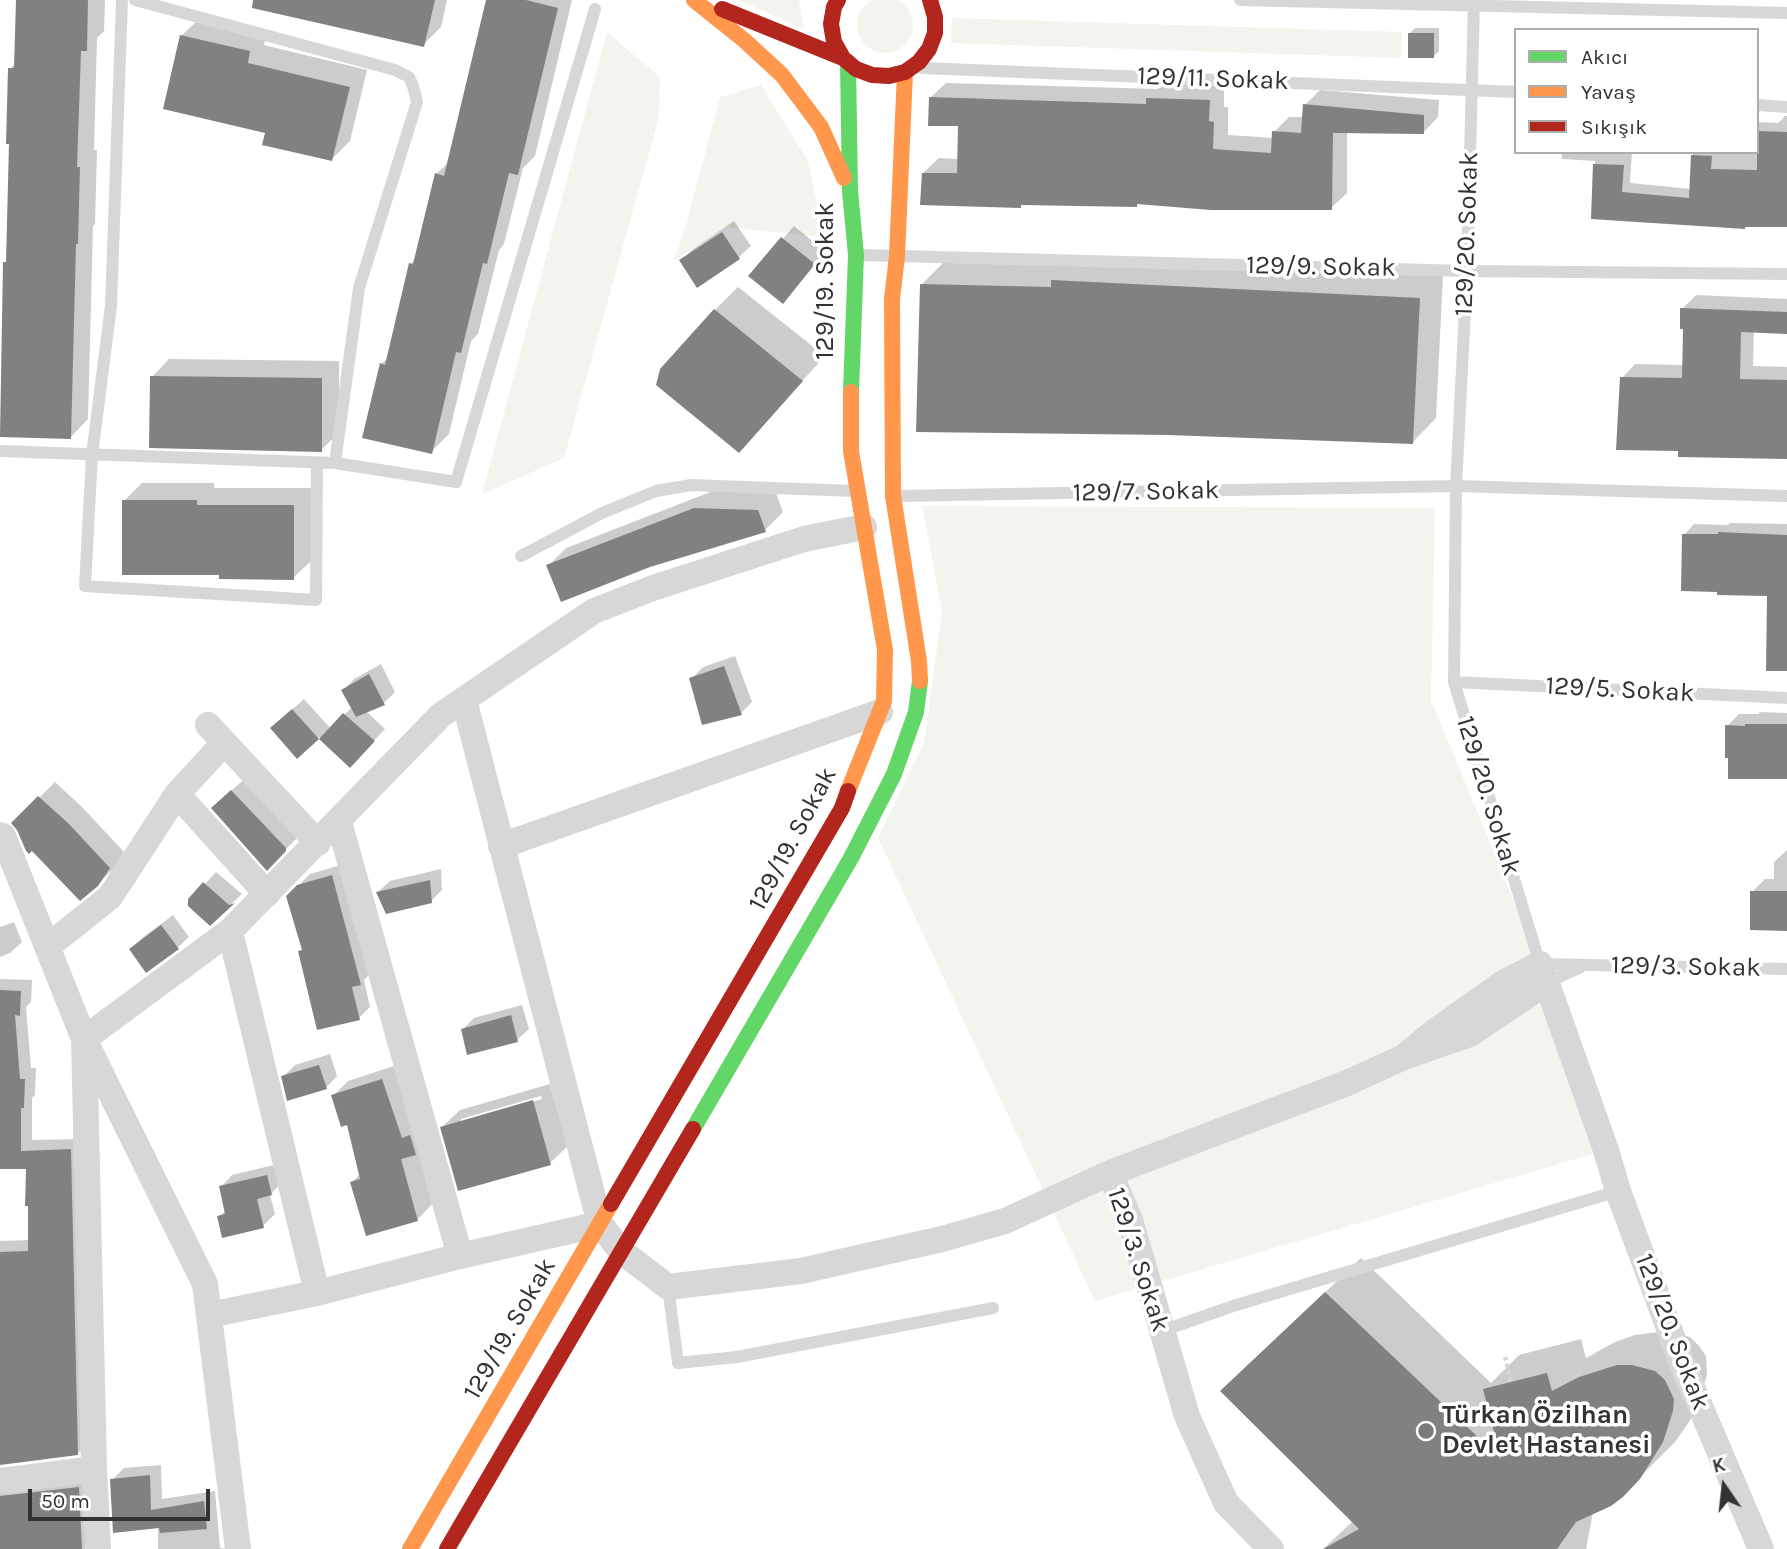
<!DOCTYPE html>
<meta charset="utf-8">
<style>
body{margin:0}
#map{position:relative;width:1787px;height:1549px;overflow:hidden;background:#fff;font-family:Karla,sans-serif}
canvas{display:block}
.legend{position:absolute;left:1514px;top:28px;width:245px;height:126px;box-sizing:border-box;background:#fff;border:2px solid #adadad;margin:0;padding:9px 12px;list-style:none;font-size:21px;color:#333}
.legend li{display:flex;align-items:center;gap:14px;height:35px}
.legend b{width:35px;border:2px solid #adadad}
.north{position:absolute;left:1689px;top:1451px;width:70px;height:70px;-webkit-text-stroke:5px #fff;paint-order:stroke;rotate:346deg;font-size:19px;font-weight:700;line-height:28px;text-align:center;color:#333}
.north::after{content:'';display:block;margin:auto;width:24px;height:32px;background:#333;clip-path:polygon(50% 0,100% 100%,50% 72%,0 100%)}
.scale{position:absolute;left:28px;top:1489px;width:182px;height:32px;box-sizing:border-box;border:4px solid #333;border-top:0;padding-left:9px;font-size:21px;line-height:24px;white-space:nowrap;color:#333;-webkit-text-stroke:5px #fff;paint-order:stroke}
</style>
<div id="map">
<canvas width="1787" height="1549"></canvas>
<ul class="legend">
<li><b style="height:9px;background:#63d668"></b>Akıcı</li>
<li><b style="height:9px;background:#ff974d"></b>Yavaş</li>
<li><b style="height:9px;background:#b3261e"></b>Sıkışık</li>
</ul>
<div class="north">K</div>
<div class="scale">50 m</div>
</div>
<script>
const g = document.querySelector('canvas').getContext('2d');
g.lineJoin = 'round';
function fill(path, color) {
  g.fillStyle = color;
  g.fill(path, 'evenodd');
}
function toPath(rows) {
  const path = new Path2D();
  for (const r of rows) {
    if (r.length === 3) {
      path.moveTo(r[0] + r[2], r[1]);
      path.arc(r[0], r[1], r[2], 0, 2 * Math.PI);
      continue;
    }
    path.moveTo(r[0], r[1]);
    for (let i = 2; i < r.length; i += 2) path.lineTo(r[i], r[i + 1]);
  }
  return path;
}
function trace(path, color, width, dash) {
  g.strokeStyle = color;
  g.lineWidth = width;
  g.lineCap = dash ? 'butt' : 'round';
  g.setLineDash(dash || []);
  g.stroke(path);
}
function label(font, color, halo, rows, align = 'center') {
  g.font = font + ' Karla,sans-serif';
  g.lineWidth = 7;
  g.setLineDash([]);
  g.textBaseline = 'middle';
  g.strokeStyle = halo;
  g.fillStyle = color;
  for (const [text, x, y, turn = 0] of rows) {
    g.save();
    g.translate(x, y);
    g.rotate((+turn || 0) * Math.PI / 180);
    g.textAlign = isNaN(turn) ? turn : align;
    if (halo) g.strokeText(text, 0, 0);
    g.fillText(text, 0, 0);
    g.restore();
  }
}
fill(toPath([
 [885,25,28],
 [738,0,799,0,804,29],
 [952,18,1402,32,1401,58,951,43],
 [607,32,660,77,659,117,564,458,482,494],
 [761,85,808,161,824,237,725,227,674,261,686,225,720,97],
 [922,506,1435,508,1431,700,1540,964,1606,1150,1095,1301,878,838,924,743,942,611]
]), '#f1f5ed');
fill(toPath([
 [18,0,105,0,104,31,97,38,94,150,97,150,95,224,93,226,88,419,71,437,5,263,8,260,11,142,10,69,16,62],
 [256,0,447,0,441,27,423,45],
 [488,0,572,0,535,156,523,168,504,244,499,250,478,334,471,341,449,434,431,452,381,364,389,357,411,264,416,258,436,174,449,162],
 [200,18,267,34,264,45,367,70,350,141,332,159,267,132,165,107,182,35],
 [1415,28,1439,28,1439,51,1434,56,1410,33],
 [946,83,1158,89,1163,84,1224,85,1224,107,1228,107,1228,135,1274,138,1274,132,1289,117,1304,117,1305,105,1320,90,1439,100,1438,117,1423,133,1347,132,1347,193,1331,208,1139,203,1136,206,1023,203,1020,206,923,173,939,158,959,159,960,125,930,98],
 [1785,116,1787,116,1787,226,1747,225,1745,228,1593,218,1595,161,1562,159,1562,152,1632,152,1630,183,1691,189,1693,152,1757,152,1757,122,1778,123],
 [734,221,751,246,739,257,697,285,681,261,693,249],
 [794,226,826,252,783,302,751,276],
 [945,261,1443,275,1436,418,1413,442,921,285],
 [738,287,825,356,739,450,715,310],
 [1696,295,1787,299,1787,332,1754,330,1753,366,1787,367,1787,457,1680,449,1622,378,1635,364,1684,365,1685,328,1682,309],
 [169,359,339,361,339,433,321,450,152,377],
 [142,483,214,483,214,488,311,488,311,561,293,578,221,574,124,501],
 [713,491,776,493,783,512,765,530,548,566,566,548],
 [1730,523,1787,524,1787,670,1769,594,1684,535,1694,524,1728,525],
 [735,656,752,702,741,713,691,679,703,667],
 [381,664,395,692,384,703,366,711,385,729,350,766,319,737,298,756,284,717,304,699,331,729,352,707,343,691,354,679],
 [1760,712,1787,713,1787,778,1727,726,1739,714,1758,714],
 [250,774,303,832,267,868,231,791],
 [55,782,84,809,124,852,113,869,97,885,14,823],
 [1787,850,1787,929,1752,892,1765,879,1774,879,1774,862],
 [344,864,372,972,364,980,370,1007,359,1018,300,952,303,949,288,896,310,874],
 [441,869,442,890,431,901,378,892,390,881],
 [216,872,242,894,210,924,190,900],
 [173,915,189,937,177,948,131,949,142,938],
 [14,922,22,942,10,953,0,957,0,927],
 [0,979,32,980,31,1002,26,1007,31,1068,36,1068,35,1095,32,1098,32,1140,82,1139,89,1442,77,1454,0,1463,0,1241,30,1240,28,1168,0,1168],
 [522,1005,529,1029,517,1040,463,1029,474,1018],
 [330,1054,337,1076,326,1088,283,1077,295,1065],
 [397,1065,432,1204,418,1219,367,1234,352,1182,360,1174,348,1123,333,1096,348,1081],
 [550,1084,568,1146,550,1163,442,1127,460,1110],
 [541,1096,542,1099,461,1123,461,1119],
 [278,1164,282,1182,270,1195,275,1214,263,1226,219,1217,226,1210,221,1187,232,1175],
 [1361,1258,1491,1383,1519,1355,1581,1339,1586,1358,1615,1342,1635,1335,1667,1331,1690,1337,1699,1346,1706,1356,1707,1375,1697,1406,1689,1422,1675,1442,1622,1495,1593,1512,1586,1549,1323,1549,1353,1521,1222,1391],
 [161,1465,162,1499,215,1491,220,1548,227,1549,158,1549,158,1526,112,1480,124,1468],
 [90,1476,99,1549,0,1549,0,1480]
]), '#0003');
fill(toPath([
 [16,0,88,0,87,51,81,51,77,167,80,167,78,244,76,244,71,439,0,437,3,262,6,262,9,144,6,144,8,68,14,68],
 [253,0,435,0,424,47,252,8],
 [486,0,526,0,558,8,518,175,509,173,487,264,483,263,461,353,456,352,432,454,362,438,380,363,385,365,409,263,413,264,435,173,444,176],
 [1408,33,1434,33,1434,58,1408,58],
 [180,35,250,51,248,63,350,87,332,161,262,145,265,133,163,109],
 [929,97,1146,104,1146,98,1210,100,1209,121,1214,122,1213,149,1271,153,1272,131,1301,133,1303,104,1424,115,1424,134,1333,133,1332,210,1211,210,1137,204,1137,207,1021,205,1021,208,920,205,922,173,957,173,958,126,928,126],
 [1757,131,1787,132,1787,227,1745,227,1745,229,1591,219,1593,164,1624,165,1622,192,1689,198,1691,155,1712,156,1711,169,1757,170],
 [722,232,740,259,697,288,679,260],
 [781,237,815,264,783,304,748,276],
 [1051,280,1420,298,1413,444,1168,435,916,432,920,284,1051,287],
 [1680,308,1787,312,1787,334,1741,332,1740,379,1787,380,1787,459,1678,457,1678,451,1616,450,1620,377,1682,378,1683,329,1680,329],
 [714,309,803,381,739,453,656,385,660,369],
 [150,376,322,378,322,452,149,448],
 [122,500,197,500,197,505,294,505,294,580,219,579,219,575,122,575],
 [694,508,758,510,766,532,650,567,561,602,546,565],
 [1718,532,1787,535,1787,671,1766,671,1767,596,1717,595,1717,592,1681,591,1682,534,1718,534],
 [724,666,742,715,702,725,689,678],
 [369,674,385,705,356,717,341,690],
 [292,709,319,739,297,759,270,728],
 [343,713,375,741,350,768,319,739],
 [1745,724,1787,724,1787,779,1728,779,1728,758,1725,758,1725,725,1745,726],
 [231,790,286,848,286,851,267,871,211,808],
 [38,796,69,824,110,868,98,886,80,901,32,851,29,854,26,851,17,830,11,823],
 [332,875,361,985,352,987,360,1020,317,1030,298,951,302,950,286,896,297,885],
 [430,880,432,903,386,914,376,892],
 [203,882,229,905,235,903,210,926,188,906,188,899],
 [1750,891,1787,891,1787,931,1750,930],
 [161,925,179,949,146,973,129,949],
 [0,990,21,991,20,1016,15,1015,20,1079,25,1079,24,1108,21,1108,21,1151,71,1149,78,1455,0,1465,0,1252,28,1251,28,1206,25,1206,26,1169,0,1169],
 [511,1015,518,1042,467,1055,461,1029],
 [319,1065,327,1089,287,1101,281,1076],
 [382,1079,402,1138,410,1135,416,1155,401,1159,418,1221,366,1236,350,1182,360,1179,347,1125,341,1127,331,1095],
 [533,1100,551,1165,458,1191,440,1127],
 [267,1175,272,1195,257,1199,264,1228,222,1238,217,1216,225,1214,219,1186],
 [1325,1292,1501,1459,1483,1389,1547,1373,1552,1391,1579,1377,1617,1365,1632,1365,1655,1371,1665,1380,1674,1399,1673,1411,1663,1442,1640,1479,1623,1497,1611,1506,1576,1522,1557,1549,1323,1549,1359,1529,1220,1391],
 [150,1475,151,1510,204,1501,207,1529,160,1533,159,1528,113,1533,110,1479],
 [79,1487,82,1549,0,1549,0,1496]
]), '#818181');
trace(toPath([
 [1505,1357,1511,1382]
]), '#d6d6d6', 4.5, [3.5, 3.5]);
trace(toPath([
 [122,0,111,306,92,455,85,586,316,600,317,463],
 [1240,0,1787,13],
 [1474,0,1467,271,1456,486,1454,682,1540,964,1787,969],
 [922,68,1516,92],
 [1757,105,1787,107],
 [860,255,1467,271,1787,274],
 [0,451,335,463,359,288,417,102,413,86,409,77,395,70,135,0],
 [335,463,456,482,595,9],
 [897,496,1456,486,1787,496],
 [521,556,602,513,656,491,691,485,855,491],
 [1454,682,1787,698],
 [1546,983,1581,967],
 [668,1287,678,1363,737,1357,993,1308],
 [1162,1331,1233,1306,1618,1191]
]), '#d7d7d7', 12);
trace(toPath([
 [464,700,600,1224,621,1251,668,1287,801,1271,942,1239,1005,1221,1110,1173],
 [208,725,318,843],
 [177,794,267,894],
 [339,822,460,1256],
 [0,835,3,836,84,1039,205,1284,238,1549],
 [501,846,880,712],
 [230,931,317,1293],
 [47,947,110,897,177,794,224,743],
 [1546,983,1470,1034,1404,1057,1434,1032,1503,983,1540,964,1606,1150,1618,1191,1683,1366,1761,1549],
 [209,1315,317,1293,460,1256,600,1224],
 [0,1481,94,1469],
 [98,1549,94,1469,84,1039,230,931,441,715,594,611,653,588,804,539,864,527],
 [1271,1549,1226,1503,1187,1416,1130,1220,1110,1173,1347,1083,1404,1057]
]), '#d7d7d7', 26);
trace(toPath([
 [848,62,850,191,856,255,851,392],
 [693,1129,851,858,894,774,916,712,920,681]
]), '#63d668', 16);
trace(toPath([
 [694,0,744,40,782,75,821,127,844,178],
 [905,72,897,256,892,299,893,496,919,661,920,681],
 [848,791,884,701,885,650,851,451,851,392],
 [410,1549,611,1204]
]), '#ff974d', 16);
trace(toPath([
 [838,0,834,7,831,24,834,42,843,58,856,69,872,75,889,76,905,72,919,62,929,49,935,33,935,17,930,0],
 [722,9,843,58],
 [611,1204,842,808,848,791],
 [447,1549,693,1129]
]), '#b3261e', 16);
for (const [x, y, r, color] of [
 [1426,1431,9,"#7a7a7a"]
]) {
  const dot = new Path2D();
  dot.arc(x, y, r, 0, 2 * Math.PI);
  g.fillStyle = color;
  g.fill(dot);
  trace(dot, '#fff', 2.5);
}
label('26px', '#333', '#fff', [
 ["129/11. Sokak",1213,79,2],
 ["129/20. Sokak",1467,234,-88],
 ["129/9. Sokak",1321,267,1],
 ["129/19. Sokak",826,281,-90],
 ["129/7. Sokak",1146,492,-1],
 ["129/5. Sokak",1620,690,3],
 ["129/20. Sokak",1488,796,73],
 ["129/19. Sokak",793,839,-62],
 ["129/3. Sokak",1686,967,1],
 ["129/3. Sokak",1138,1260,72],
 ["129/19. Sokak",510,1329,-60],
 ["129/20. Sokak",1672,1332,69]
]);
label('bold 26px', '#333', '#fff', [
 ["Türkan Özilhan",1442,1416],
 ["Devlet Hastanesi",1442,1446]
], 'left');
</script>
